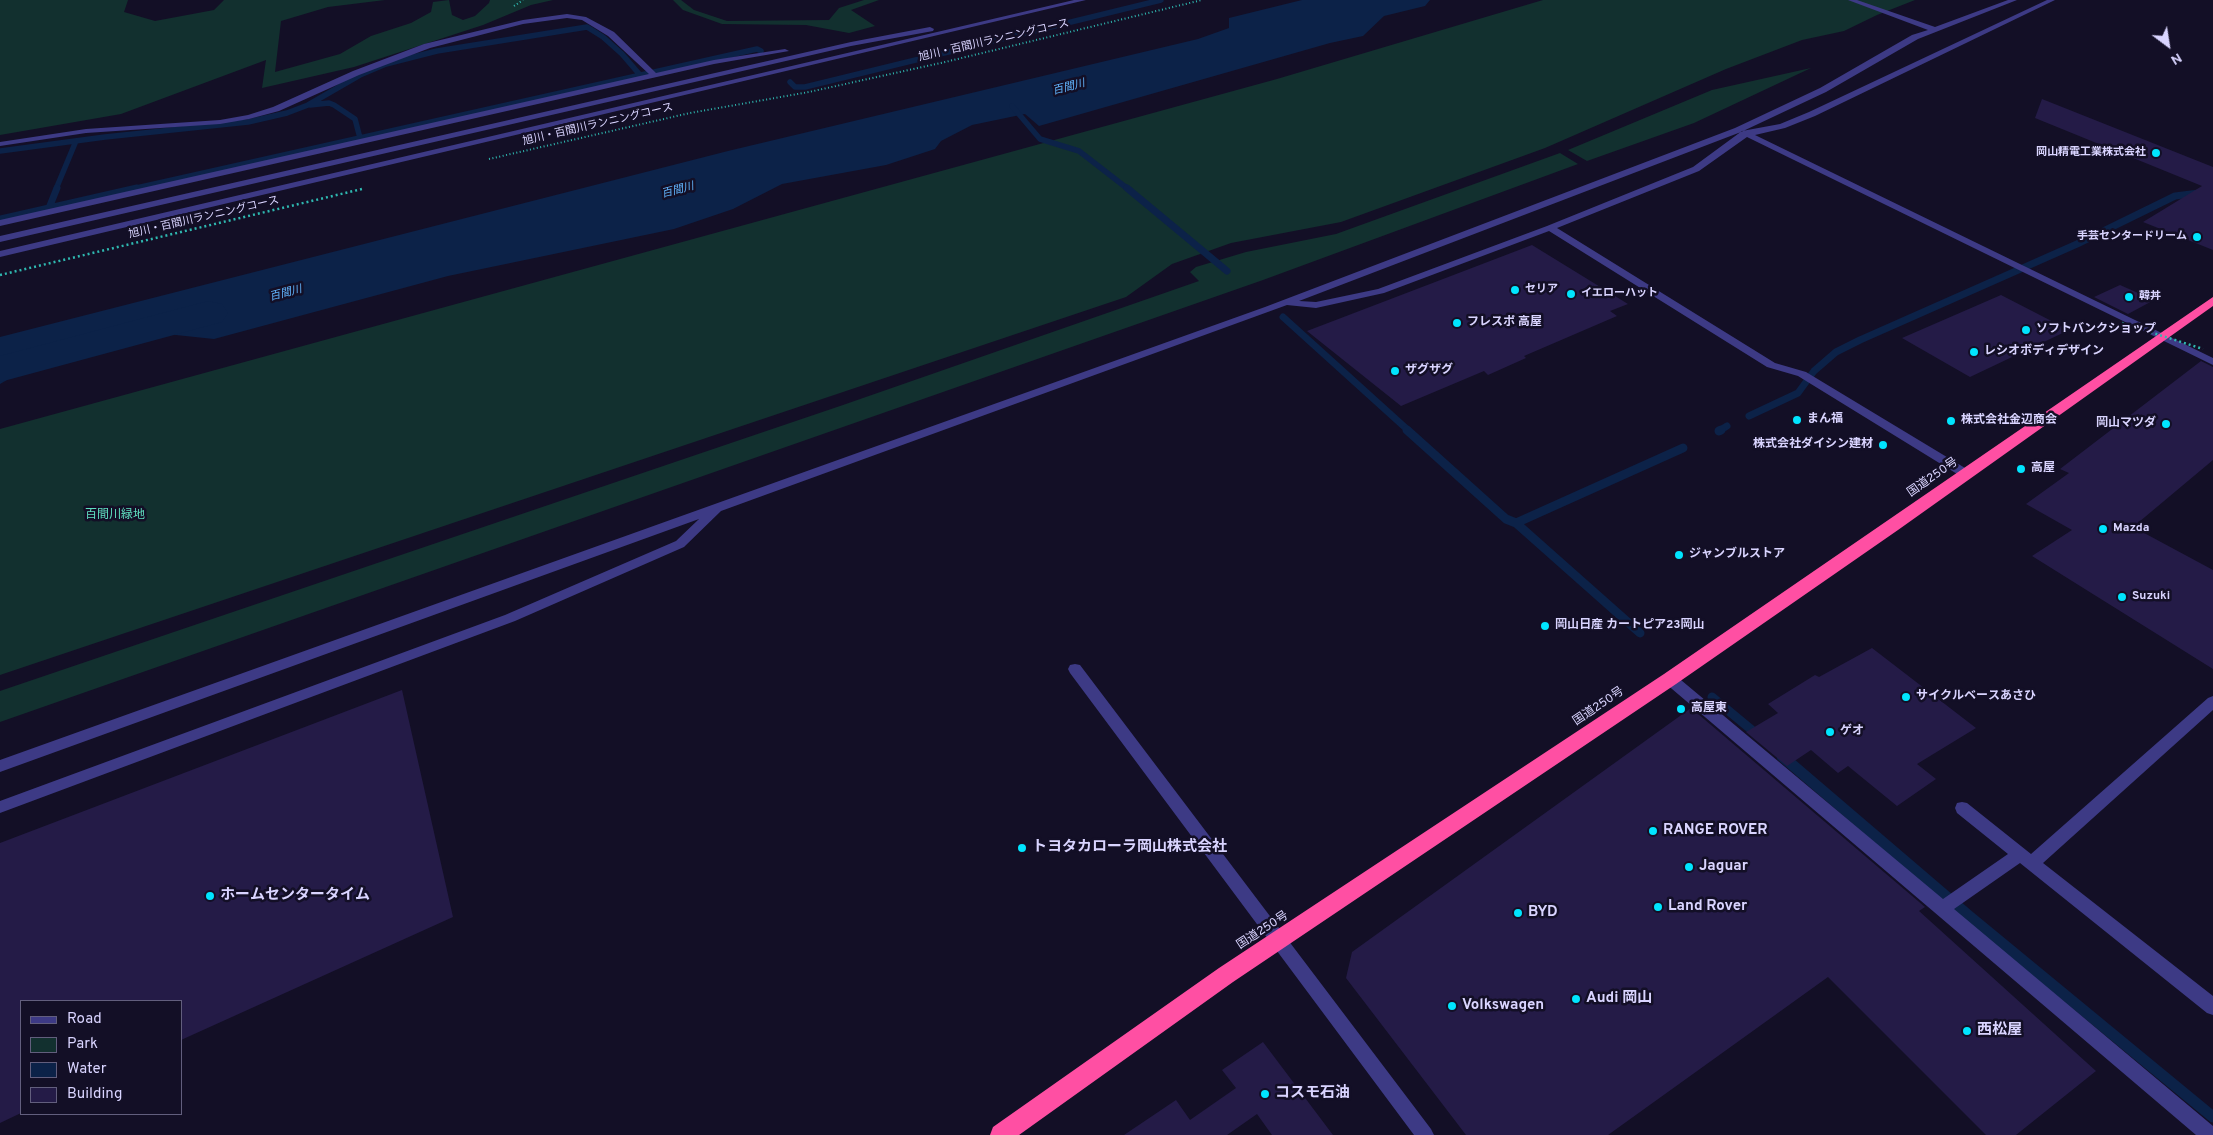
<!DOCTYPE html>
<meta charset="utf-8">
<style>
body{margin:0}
#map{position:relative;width:2213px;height:1135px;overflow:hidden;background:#130f26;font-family:Overpass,sans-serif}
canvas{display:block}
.legend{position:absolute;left:20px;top:1000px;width:162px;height:115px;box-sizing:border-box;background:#130f26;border:1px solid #625e7d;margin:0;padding:6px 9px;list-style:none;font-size:15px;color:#d9d4ff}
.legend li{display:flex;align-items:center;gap:10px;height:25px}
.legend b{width:25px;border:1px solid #625e7d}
.north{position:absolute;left:2143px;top:20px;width:50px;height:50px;-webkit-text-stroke:4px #130f26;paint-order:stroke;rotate:149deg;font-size:14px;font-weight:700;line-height:20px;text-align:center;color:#d9d4ff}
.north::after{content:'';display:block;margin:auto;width:18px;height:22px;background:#d9d4ff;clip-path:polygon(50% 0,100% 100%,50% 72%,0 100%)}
</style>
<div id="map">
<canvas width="2213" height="1135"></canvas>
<ul class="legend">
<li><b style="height:6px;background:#3d3a85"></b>Road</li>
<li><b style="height:14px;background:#12302f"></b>Park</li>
<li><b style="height:14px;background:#0c2248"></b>Water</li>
<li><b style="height:14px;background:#241b47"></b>Building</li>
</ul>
<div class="north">N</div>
</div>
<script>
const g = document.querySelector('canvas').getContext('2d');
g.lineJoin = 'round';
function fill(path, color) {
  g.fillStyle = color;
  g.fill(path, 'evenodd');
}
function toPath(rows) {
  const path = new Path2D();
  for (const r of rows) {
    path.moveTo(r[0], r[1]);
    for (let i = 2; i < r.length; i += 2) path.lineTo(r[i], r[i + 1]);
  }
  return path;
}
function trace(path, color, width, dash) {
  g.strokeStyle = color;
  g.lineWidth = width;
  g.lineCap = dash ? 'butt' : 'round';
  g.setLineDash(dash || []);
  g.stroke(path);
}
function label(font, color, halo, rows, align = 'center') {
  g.font = font + ' Overpass,"Noto Sans JP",sans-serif';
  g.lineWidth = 5;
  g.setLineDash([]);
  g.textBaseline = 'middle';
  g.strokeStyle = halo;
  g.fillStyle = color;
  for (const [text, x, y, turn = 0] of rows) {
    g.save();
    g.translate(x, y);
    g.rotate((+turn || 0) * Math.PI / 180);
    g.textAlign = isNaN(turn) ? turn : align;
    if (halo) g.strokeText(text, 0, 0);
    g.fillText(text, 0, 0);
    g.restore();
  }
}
fill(toPath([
 [0,0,128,0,124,12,155,21,214,10,224,0,385,0,328,7,281,21,275,72,340,54,371,36,411,23,431,12,433,2,449,0,452,15,463,20,475,16,489,3,490,0,553,0,531,5,483,25,354,67,262,88,266,60,121,114,0,135],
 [673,0,681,0,694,10,727,21,829,20,839,8,864,0,879,0,851,10,875,26,849,33,806,25,722,24,683,10],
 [1543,0,1915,0,1877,15,1844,31,1802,40,1726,69,1545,148,1341,222,1231,243,1172,264,1126,297,0,675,0,429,1277,79],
 [1811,68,1694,123,1587,161,1568,150,1712,90],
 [1560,153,1578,164,1263,280,0,722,0,691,843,405,1199,281,1190,272,1196,267,1246,252,1336,234]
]), '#12302f');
fill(toPath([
 [1302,0,1430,0,1425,6,1384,16,1363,36,1330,43,1039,126,1025,114,972,125,941,141,935,149,886,165,782,184,733,209,674,229,448,276,214,339,119,329,75,340,0,384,0,337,728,151,1198,39,1229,28,1229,18]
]), '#0c2248');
trace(toPath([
 [790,82,795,87,805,87,1161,0],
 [310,105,329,103,334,105,355,119,360,138],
 [1012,106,1040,139,1079,151,1128,189],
 [0,151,105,137,248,122,287,113,308,105,360,75,386,64,437,51,587,27,603,37,622,54,640,75],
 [56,189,76,141],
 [132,189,757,49,761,51]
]), '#0c2248', 5.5);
trace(toPath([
 [1127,188,1227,271],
 [49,208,57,188],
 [0,219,137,188],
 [1283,317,1409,431],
 [1749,416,1798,393,1814,371,1836,352,1860,340,2077,244,2175,196,2199,193],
 [1719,431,1727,426]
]), '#0c2248', 7);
trace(toPath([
 [1407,430,1506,519,1516,523,1640,633],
 [1719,431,1721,430],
 [1516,523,1683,448],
 [1712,697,1759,736]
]), '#0c2248', 9);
trace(toPath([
 [1782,756,1969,916,2213,1117]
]), '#0c2248', 11);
fill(toPath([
 [208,301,222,304,228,313,222,322,0,382,0,356,208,301]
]), '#0c2248');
fill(toPath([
 [2042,99,2213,167,2213,250,2143,222,2202,186,2035,118],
 [1532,245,1628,304,1610,311,1617,316,1524,356,1526,358,1488,375,1484,371,1401,406,1307,331],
 [2120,285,2154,300,2128,314,2094,297],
 [2001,295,2069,330,1970,377,1902,338],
 [2201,361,2213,367,2213,460,2133,527,2213,570,2213,669,2032,556,2072,530,2026,504,2069,473,2060,469],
 [1872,648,1976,728,1917,764,1936,779,1897,806,1848,766,1838,773,1811,750,1787,766,1746,732,1778,713,1768,704,1815,675,1819,677],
 [402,690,453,917,181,1040,181,1001,21,1001,21,1113,0,1123,0,843],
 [1691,708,1925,907,1919,911,2096,1071,2016,1135,1986,1135,1828,977,1608,1135,1466,1135,1346,978,1352,952],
 [1263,1042,1333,1135,1272,1135,1257,1114,1227,1135,1124,1135,1176,1100,1190,1120,1236,1088,1222,1070]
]), '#241b47');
trace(toPath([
 [514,6,523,0],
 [489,159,690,113,809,92,941,63,1202,0]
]), '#2fb8b0', 2, [1, 2.5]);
trace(toPath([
 [0,275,362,189]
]), '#2fb8b0', 2.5, [2, 3]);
fill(toPath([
 [1074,0,1086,0,0,257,0,251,1074,0],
 [1848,0,1857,0,1935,27,2008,0,2017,0,1918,39,1826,92,1741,132,1299,301,1316,302,1378,289,1547,226,1693,167,1742,131,1780,124,1809,112,2047,0,2055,0,1815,116,1785,128,1755,135,2213,358,2213,365,1747,137,1699,171,1557,228,1775,363,1806,372,1970,471,1972,474,1970,477,1962,477,1798,376,1767,367,1549,231,1384,293,1316,308,1287,305,721,511,684,547,515,621,0,813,0,801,505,615,676,541,699,519,0,772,0,760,1265,307,1735,128,1820,88,1912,35,1928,30,1848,0],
 [567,14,586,17,614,32,656,73,714,60,785,49,789,51,714,64,0,226,0,220,649,74,608,36,582,20,567,18,523,24,430,48,359,75,279,111,249,119,220,124,86,133,0,146,0,142,86,129,220,120,248,115,273,107,353,71,424,44,523,20,567,14],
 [930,27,934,29,933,31,851,46,0,242,0,236,851,42,930,27],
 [1075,664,1080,665,1431,1129,1434,1135,1414,1135,1070,673,1068,669,1070,665,1075,664],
 [1670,674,1675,675,1943,899,2008,854,1957,813,1955,808,1957,803,1962,802,1967,803,2031,854,2208,698,2213,696,2213,710,2043,863,2213,996,2213,1015,2207,1013,2020,863,1954,909,2213,1126,2213,1135,2196,1135,1665,683,1663,679,1665,675,1670,674]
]), '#3d3a85');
fill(toPath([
 [2213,297,2213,306,1898,530,1676,684,1233,982,1019,1135,990,1135,993,1127,1219,968,1664,674,2213,297]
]), '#ff4fa3');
trace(toPath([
 [2122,323,2203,349]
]), '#2fb8b0', 2.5, [2, 3]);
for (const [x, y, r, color] of [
 [2156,153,5,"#00e5ff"],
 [2197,237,5,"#00e5ff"],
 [1515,290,5,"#00e5ff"],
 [1571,294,5,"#00e5ff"],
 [2129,297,5,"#00e5ff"],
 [1457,323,5,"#00e5ff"],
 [2026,330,5,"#00e5ff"],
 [1974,352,5,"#00e5ff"],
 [1395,371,5,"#00e5ff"],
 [1797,420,5,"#00e5ff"],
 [1951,421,5,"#00e5ff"],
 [2166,424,5,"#00e5ff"],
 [1883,445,5,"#00e5ff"],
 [2021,469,5,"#00e5ff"],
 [2103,529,5,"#00e5ff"],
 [1679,555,5,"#00e5ff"],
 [2122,597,5,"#00e5ff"],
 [1545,626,5,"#00e5ff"],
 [1906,697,5,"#00e5ff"],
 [1681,709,5,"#00e5ff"],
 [1830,732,5,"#00e5ff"],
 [1653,831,5,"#00e5ff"],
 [1022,848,5,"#00e5ff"],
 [1689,867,5,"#00e5ff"],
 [210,896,5,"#00e5ff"],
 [1658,907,5,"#00e5ff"],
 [1518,913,5,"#00e5ff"],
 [1576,999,5,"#00e5ff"],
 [1452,1006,5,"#00e5ff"],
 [1967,1031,5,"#00e5ff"],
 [1265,1094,5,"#00e5ff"]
]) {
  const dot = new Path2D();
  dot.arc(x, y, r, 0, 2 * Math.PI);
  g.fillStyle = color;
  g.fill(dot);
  trace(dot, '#130f26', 2);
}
label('11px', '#d9d4ff', '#130f26', [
 ["旭川・百間川ランニングコース",994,41,-13],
 ["旭川・百間川ランニングコース",598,125,-13],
 ["旭川・百間川ランニングコース",204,218,-13]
]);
label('italic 11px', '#62b6ff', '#130f26', [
 ["百間川",1069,88,-15],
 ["百間川",678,191,-15],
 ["百間川",286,294,-15]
]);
label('bold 11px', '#d9d4ff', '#130f26', [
 ["岡山精電工業株式会社",2146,153,"right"],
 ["手芸センタードリーム",2187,237,"right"],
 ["セリア",1525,290],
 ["イエローハット",1581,294],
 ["韓丼",2139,297]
], 'left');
label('bold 12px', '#d9d4ff', '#130f26', [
 ["フレスポ 高屋",1467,323],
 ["ソフトバンクショップ",2036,330],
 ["レシオボディデザイン",1984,352],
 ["ザグザグ",1405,371],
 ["まん福",1807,420],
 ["株式会社金辺商会",1961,421],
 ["岡山マツダ",2156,424,"right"],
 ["株式会社ダイシン建材",1873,445,"right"],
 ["高屋",2031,469],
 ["Mazda",2113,529],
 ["ジャンブルストア",1689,555],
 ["Suzuki",2132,597],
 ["岡山日産 カートピア23岡山",1555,626],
 ["サイクルベースあさひ",1916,697],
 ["高屋東",1691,709],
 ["ゲオ",1840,732]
], 'left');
label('12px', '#d9d4ff', '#130f26', [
 ["国道250号",1933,478,-35],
 ["国道250号",1599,707,-34],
 ["国道250号",1263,931,-33]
]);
label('12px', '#5fe0c0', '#130f26', [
 ["百間川緑地",115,516]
]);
label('bold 15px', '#d9d4ff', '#130f26', [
 ["RANGE ROVER",1663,831],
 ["トヨタカローラ岡山株式会社",1032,848],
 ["Jaguar",1699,867],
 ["ホームセンタータイム",220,896],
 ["Land Rover",1668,907],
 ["BYD",1528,913],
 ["Audi 岡山",1586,999],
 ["Volkswagen",1462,1006],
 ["西松屋",1977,1031],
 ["コスモ石油",1275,1094]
], 'left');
</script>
